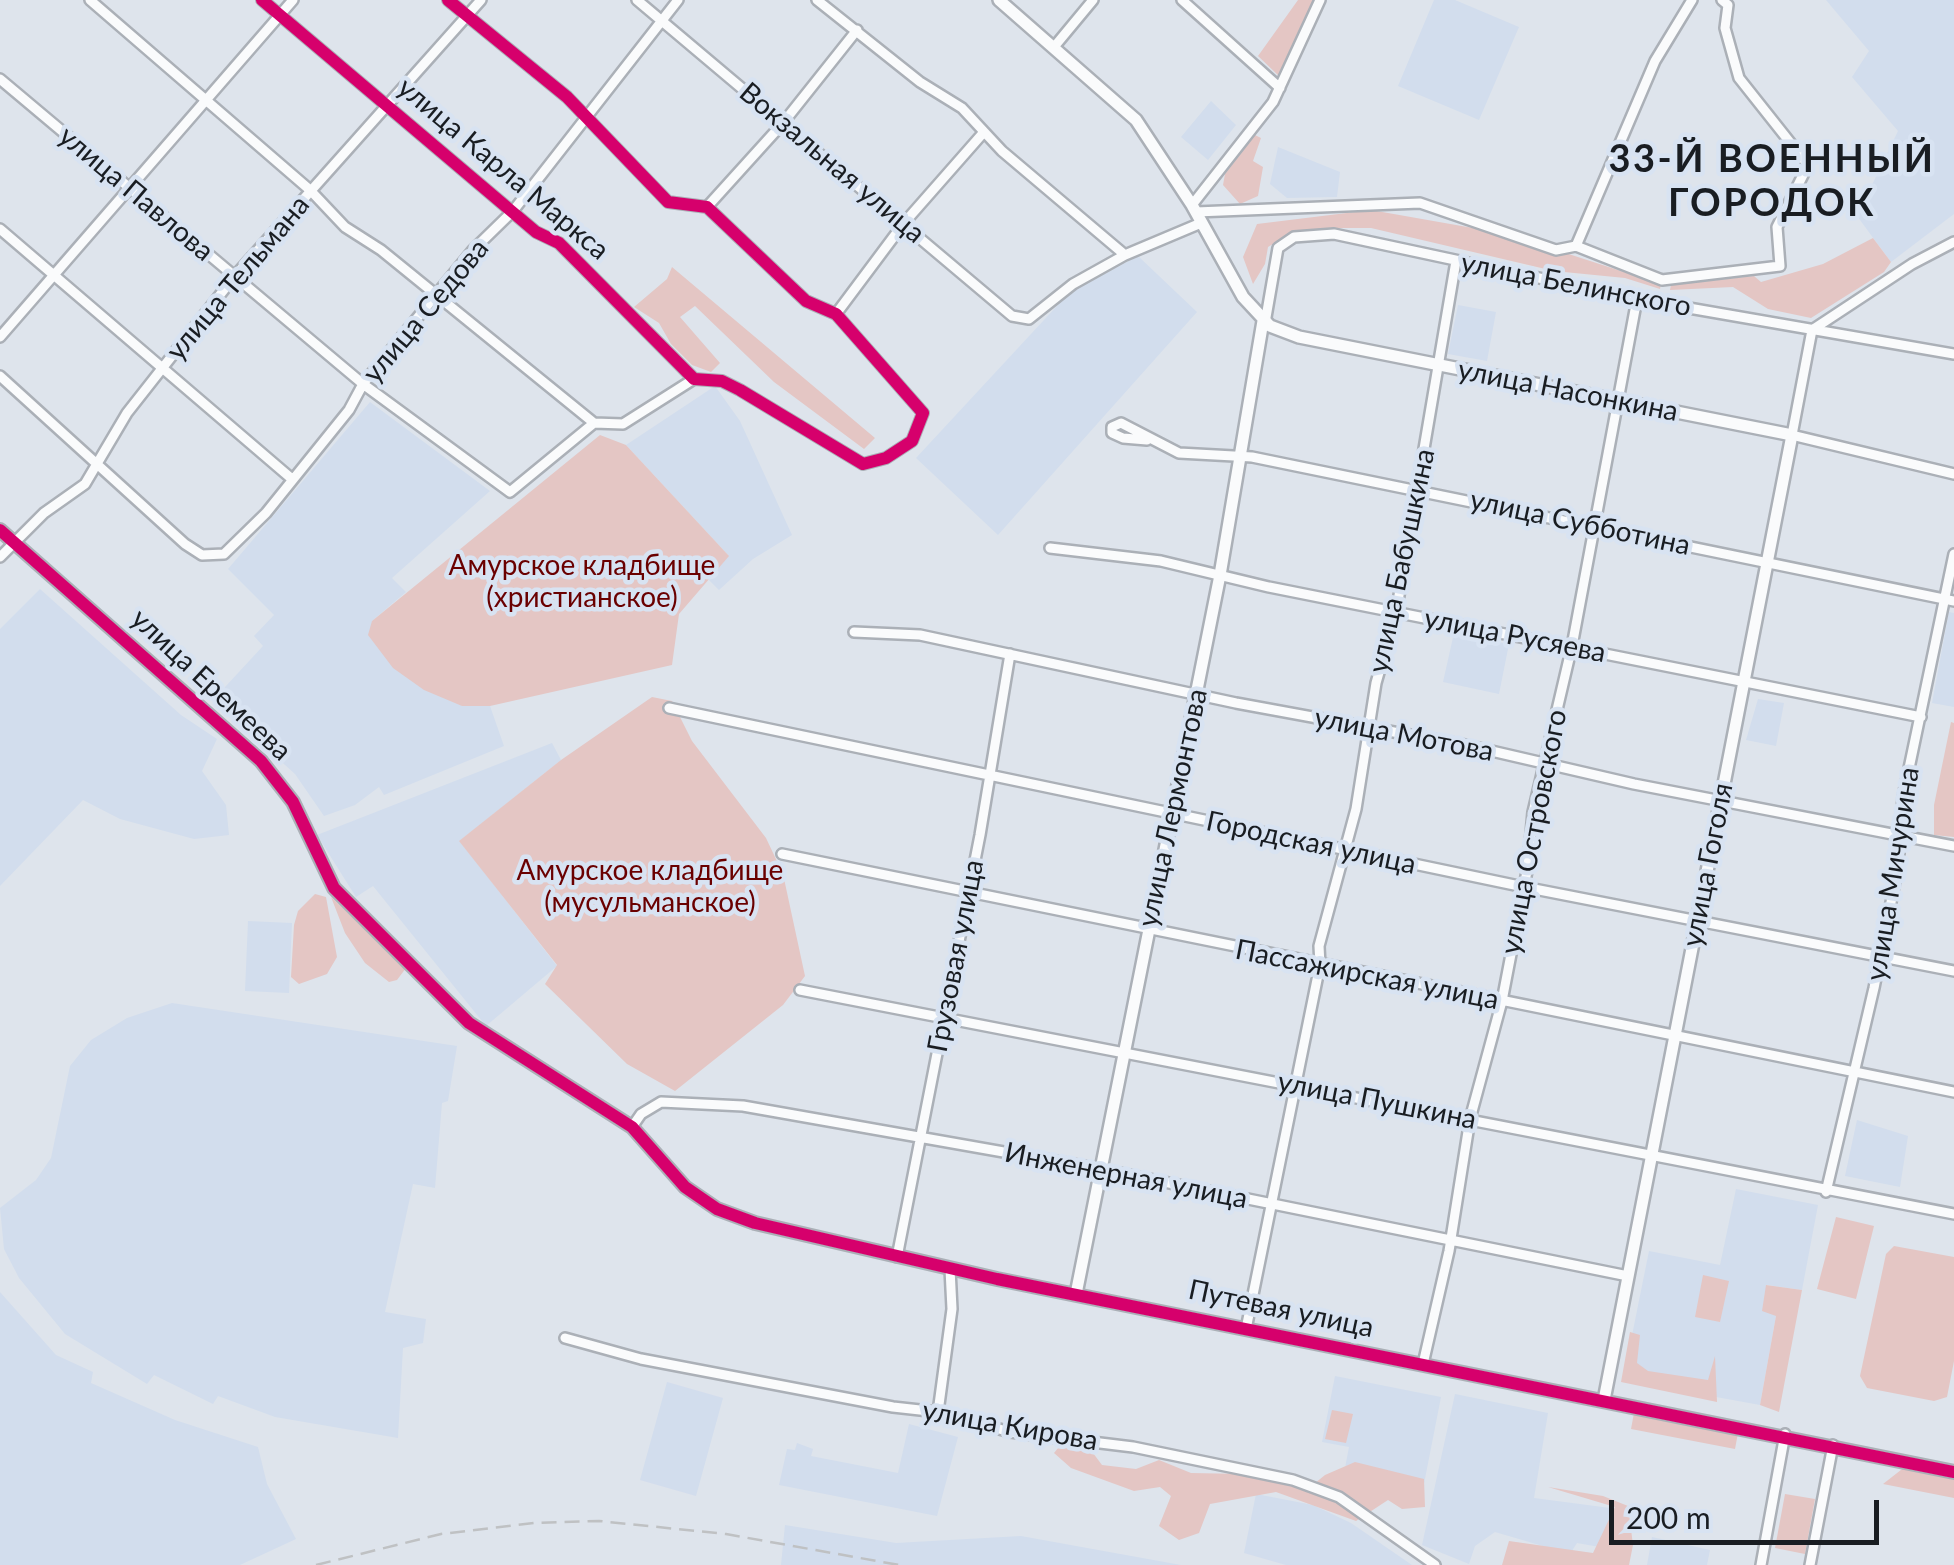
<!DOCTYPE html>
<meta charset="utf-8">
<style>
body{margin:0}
#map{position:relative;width:1954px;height:1565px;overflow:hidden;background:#dee4ec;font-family:Lato,sans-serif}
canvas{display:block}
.scale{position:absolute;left:1609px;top:1500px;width:270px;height:45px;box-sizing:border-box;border:5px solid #191d22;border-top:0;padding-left:12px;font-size:30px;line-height:35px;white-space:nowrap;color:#191d22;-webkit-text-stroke:8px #d8e3f2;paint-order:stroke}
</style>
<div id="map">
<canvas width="1954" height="1565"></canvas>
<div class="scale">200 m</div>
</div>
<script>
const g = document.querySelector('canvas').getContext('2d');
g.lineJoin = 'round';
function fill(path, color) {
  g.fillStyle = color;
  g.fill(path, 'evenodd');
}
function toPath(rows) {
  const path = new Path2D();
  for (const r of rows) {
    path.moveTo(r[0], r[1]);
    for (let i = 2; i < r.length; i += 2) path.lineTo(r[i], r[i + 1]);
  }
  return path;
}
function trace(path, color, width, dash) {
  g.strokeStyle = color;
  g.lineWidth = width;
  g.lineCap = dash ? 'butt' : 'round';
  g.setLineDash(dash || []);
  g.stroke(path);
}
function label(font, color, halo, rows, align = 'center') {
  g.font = font + ' Lato,sans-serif';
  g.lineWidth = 9;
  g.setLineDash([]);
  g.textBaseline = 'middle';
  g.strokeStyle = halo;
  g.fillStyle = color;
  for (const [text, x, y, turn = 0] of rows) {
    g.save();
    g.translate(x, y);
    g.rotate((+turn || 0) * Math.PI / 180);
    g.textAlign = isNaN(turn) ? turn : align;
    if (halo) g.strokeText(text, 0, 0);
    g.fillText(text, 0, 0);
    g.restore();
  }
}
fill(toPath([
 [1434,0,1455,0,1519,27,1479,120,1398,86],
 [1826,0,1954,0,1954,214,1891,262,1857,216,1898,131,1852,77,1869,51],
 [1211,101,1236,125,1208,160,1181,137],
 [1278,147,1340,172,1337,197,1287,198,1270,184],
 [1138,256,1197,312,998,535,916,458,1069,293],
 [1458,305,1496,312,1487,361,1448,354],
 [715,386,740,421,792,535,753,559,719,590,706,577,728,555,626,445],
 [370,402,490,491,392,578,406,592,372,621,462,706,490,706,504,746,384,795,379,787,355,805,324,816,295,774,213,700,263,646,254,636,274,615,228,569],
 [40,589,181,715,217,739,202,771,226,805,229,835,194,839,120,819,83,800,0,886,0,629],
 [1949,612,1954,613,1954,707,1932,703],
 [1454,633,1509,644,1499,694,1443,682],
 [1758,699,1784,703,1776,746,1746,740],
 [552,743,561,760,460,841,557,966,486,1026,373,886,356,897,317,835],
 [248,921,292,923,289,993,245,991],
 [172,1003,457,1046,448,1101,442,1103,435,1188,413,1184,385,1312,426,1319,423,1343,403,1348,398,1438,275,1417,218,1396,213,1404,154,1375,147,1384,65,1334,19,1278,4,1249,0,1208,36,1180,51,1158,70,1066,91,1040,127,1018],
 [1857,1120,1908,1136,1900,1187,1845,1176],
 [1736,1189,1818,1205,1802,1290,1767,1285,1776,1316,1760,1405,1623,1380,1649,1251,1720,1265],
 [0,1292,56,1355,93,1372,91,1383,175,1420,258,1447,267,1484,296,1539,240,1565,0,1565],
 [1335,1376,1441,1397,1422,1494,1343,1478,1349,1447,1322,1442],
 [667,1382,723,1398,696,1496,640,1480],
 [1455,1394,1548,1413,1534,1498,1618,1509,1611,1549,1577,1543,1570,1554,1495,1532,1475,1546,1469,1564,1422,1545],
 [909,1424,958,1437,937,1516,779,1485,787,1449,795,1450,797,1443,813,1449,811,1456,898,1473],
 [1256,1494,1313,1505,1351,1523,1412,1565,1286,1565,1244,1553],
 [785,1525,896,1543,1021,1536,1181,1565,781,1565],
 [1652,1537,1710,1550,1707,1565,1647,1565]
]), '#d2dded');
fill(toPath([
 [1298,0,1316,0,1280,77,1258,56],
 [1255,135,1261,138,1253,161,1263,167,1258,196,1240,204,1223,185,1225,174],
 [1371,210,1507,234,1661,284,1660,289,1625,278,1554,271,1371,228,1325,228,1286,236,1268,247,1265,264,1253,284,1243,257,1257,224],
 [1873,238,1891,262,1884,272,1811,318,1768,309,1733,287,1670,290,1671,285,1754,276,1761,282,1823,264],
 [672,267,875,438,864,449,774,382,695,306,680,317,720,363,711,372,692,365,671,344,659,323,634,307,667,279],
 [600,435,626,445,729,556,679,614,672,665,490,706,462,706,424,690,393,668,368,635,372,621],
 [652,697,672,701,692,741,766,838,783,874,805,976,783,1005,675,1091,627,1064,545,984,557,965,459,841,561,760],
 [1951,722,1954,723,1954,837,1934,835,1934,805],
 [315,894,326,897,337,957,327,974,299,984,291,977,294,925,298,911],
 [331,897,406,968,397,980,389,982,365,963,345,933],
 [1836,1217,1874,1226,1856,1299,1817,1289],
 [1894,1246,1954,1257,1954,1361,1947,1397,1934,1401,1867,1388,1860,1376,1886,1254],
 [1703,1275,1729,1281,1720,1322,1695,1317],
 [1766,1285,1802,1290,1779,1412,1760,1405,1776,1316,1762,1311],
 [1630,1332,1640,1335,1637,1363,1648,1371,1708,1380,1715,1356,1717,1402,1621,1382],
 [1332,1410,1353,1414,1346,1443,1325,1439],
 [1634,1413,1738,1433,1735,1449,1631,1429],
 [1063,1442,1087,1445,1102,1465,1136,1469,1159,1460,1191,1473,1244,1474,1309,1488,1325,1475,1355,1462,1424,1479,1425,1507,1402,1509,1388,1500,1356,1521,1276,1492,1210,1504,1199,1533,1179,1540,1159,1526,1171,1496,1160,1487,1134,1491,1071,1468,1054,1453],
 [1906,1466,1954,1478,1954,1498,1883,1484],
 [1548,1487,1603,1496,1628,1506,1633,1545,1629,1565,1502,1565,1509,1541,1593,1553,1615,1507],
 [1785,1494,1815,1499,1805,1554,1775,1548]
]), '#e4c6c4');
const minor = toPath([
 [90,0,310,190,345,227,381,250,594,423],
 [262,0,536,232,559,243,694,379,722,381,740,390,863,464,886,458,912,441,923,413,836,314,806,301,707,207,668,202,567,97,448,0],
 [637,0,1012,316,1029,319,1073,284,1125,255,1201,223],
 [817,0,920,82,962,108,1002,151,1125,255],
 [1182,0,1280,88],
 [1054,47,1093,0],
 [0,79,363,384,510,492,594,423,623,424,694,379],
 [1192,205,1273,102,1320,0],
 [707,207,783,123,857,30],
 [1196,212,1420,203,1556,250,1576,246,1655,61,1692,0],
 [0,229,292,479],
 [1954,242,1912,264,1812,330,1792,435,1954,474],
 [1576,246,1662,280,1780,266,1777,227,1808,165,1739,78,1725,28,1728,5,1722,0],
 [836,314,904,223,984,132],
 [1265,323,1278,248,1294,237,1334,234,1637,299,1954,354],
 [0,337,293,0],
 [0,376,185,544,202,555,224,554,266,513,349,410,363,384,473,250,513,211,678,0],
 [1147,440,1123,438,1112,433,1112,427,1121,423,1179,453,1252,457,1954,601],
 [1050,548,1161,561,1269,587,1921,717],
 [0,557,44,513,85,484,127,413,234,277,481,0],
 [854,632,920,635,1236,703,1470,746,1634,784,1954,846],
 [669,708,1524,887,1954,971],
 [782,854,1954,1092],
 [800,990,1954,1214],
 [632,1127,641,1114,661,1102,743,1106,1100,1169,1628,1276],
 [1826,1192,1874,988,1898,867,1903,797,1954,554],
 [897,1257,980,835,1010,654],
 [1246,1329,1320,965,1319,946,1356,809,1376,683,1396,613,1456,261],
 [565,1338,641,1359,893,1407,938,1412,1010,1432,1133,1447,1293,1480,1339,1497,1435,1565],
 [1423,1364,1449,1251,1470,1119,1502,1001,1528,866,1533,812,1572,646,1637,299],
 [938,1412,952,1309,950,1269],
 [1761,1565,1785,1434],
 [1810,1565,1833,1445]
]);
const tertiary = toPath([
 [999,0,1136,120,1192,205,1243,297,1270,326,1299,337,1792,435,1604,1400],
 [0,530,261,761,293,802,334,888,469,1023,632,1127,685,1187,717,1209,755,1223,997,1279,1954,1472],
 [1076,1294,1220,575,1263,321]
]);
trace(minor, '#abb0b7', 14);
trace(tertiary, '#abb0b7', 16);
trace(minor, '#fafbfc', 9);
trace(tertiary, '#fafbfc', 11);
trace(toPath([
 [316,1565,441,1534,534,1523,599,1521,726,1534,899,1565]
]), '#bfc1c3', 2.5, [15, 8]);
trace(toPath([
 [262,0,536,232,559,243,694,379,722,381,740,390,863,464,886,458,912,441,923,413,836,314,806,301,707,207,668,202,567,97,448,0],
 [0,530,261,761,293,802,334,888,469,1023,632,1127,685,1187,717,1209,755,1223,997,1279,1954,1472]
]), '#d6006c', 12);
label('28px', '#191d22', '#d8e3f2', [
 ["Вокзальная улица",832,163,40],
 ["улица Карла Маркса",503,169,40],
 ["улица Павлова",136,194,40],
 ["улица Тельмана",238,278,-50],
 ["улица Белинского",1576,285,11],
 ["улица Седова",426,311,-50],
 ["улица Насонкина",1568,391,11],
 ["улица Субботина",1580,523,12],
 ["улица Бабушкина",1402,561,-78],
 ["улица Русяева",1515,636,11],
 ["улица Еремеева",211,685,43],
 ["улица Мотова",1404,735,11],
 ["улица Лермонтова",1173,808,-78],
 ["улица Островского",1534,832,-79],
 ["Городская улица",1311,843,12],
 ["улица Гоголя",1708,865,-79],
 ["улица Мичурина",1893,874,-81],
 ["Грузовая улица",956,956,-79],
 ["Пассажирская улица",1367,975,11],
 ["улица Пушкина",1377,1101,11],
 ["Инженерная улица",1126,1176,11],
 ["Путевая улица",1281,1309,12],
 ["улица Кирова",1010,1426,10]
]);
label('28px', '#6a0000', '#d8e3f2', [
 ["Амурское кладбище",582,566],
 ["(христианское)",582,598],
 ["Амурское кладбище",650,871],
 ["(мусульманское)",650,903]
]);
g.letterSpacing = '2.5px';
label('bold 38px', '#191d22', '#d8e3f2', [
 ["33-Й ВОЕННЫЙ",1772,160],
 ["ГОРОДОК",1772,204]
]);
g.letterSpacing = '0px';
</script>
